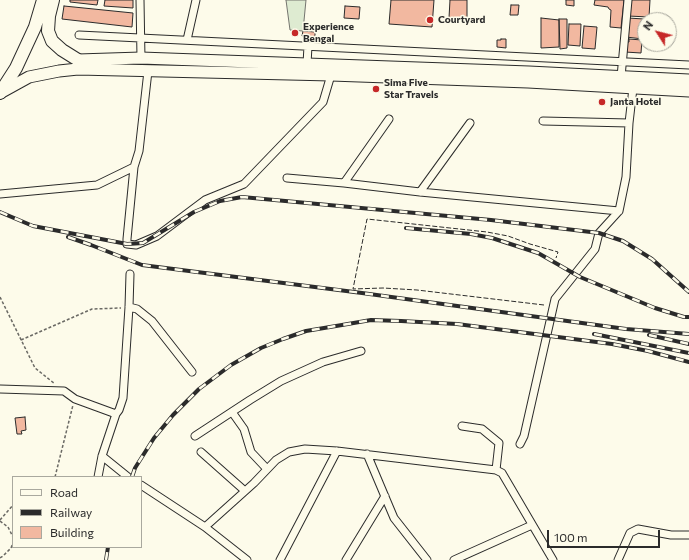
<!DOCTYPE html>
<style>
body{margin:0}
#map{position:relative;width:689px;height:560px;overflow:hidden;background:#fdfbea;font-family:Commissioner,sans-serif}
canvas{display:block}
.legend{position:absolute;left:12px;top:476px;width:130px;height:72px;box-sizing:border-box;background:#fdfbea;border:1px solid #a9a89e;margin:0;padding:5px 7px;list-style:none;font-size:12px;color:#2b2b2b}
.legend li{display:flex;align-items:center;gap:8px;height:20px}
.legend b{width:20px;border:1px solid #a9a89e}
.north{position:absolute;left:637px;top:12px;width:40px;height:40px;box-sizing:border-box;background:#fdfbea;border:1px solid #a9a89e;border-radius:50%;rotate:306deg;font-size:11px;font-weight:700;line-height:16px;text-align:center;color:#2b2b2b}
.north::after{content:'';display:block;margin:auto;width:14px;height:18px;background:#c62828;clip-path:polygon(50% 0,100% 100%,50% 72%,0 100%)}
.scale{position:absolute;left:547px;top:530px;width:113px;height:18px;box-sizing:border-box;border:2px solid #2b2b2b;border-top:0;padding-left:5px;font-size:12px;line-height:14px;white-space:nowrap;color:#2b2b2b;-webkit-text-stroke:3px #fdfbea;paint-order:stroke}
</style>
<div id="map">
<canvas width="689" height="560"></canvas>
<ul class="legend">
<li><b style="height:5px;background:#fdfbea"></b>Road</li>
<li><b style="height:5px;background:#2b2b2b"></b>Railway</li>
<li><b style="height:11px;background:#f2b8a0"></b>Building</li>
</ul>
<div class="north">N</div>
<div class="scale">100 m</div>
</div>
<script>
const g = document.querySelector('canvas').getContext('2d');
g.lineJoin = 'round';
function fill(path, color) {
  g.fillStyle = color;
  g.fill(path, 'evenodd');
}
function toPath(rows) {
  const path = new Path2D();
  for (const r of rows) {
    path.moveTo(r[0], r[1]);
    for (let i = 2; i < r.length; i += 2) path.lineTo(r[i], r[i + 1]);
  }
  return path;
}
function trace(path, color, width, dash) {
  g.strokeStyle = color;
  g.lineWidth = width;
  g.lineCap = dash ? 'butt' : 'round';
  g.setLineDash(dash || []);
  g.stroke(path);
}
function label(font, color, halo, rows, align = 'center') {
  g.font = font + ' Commissioner,sans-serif';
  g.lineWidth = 3;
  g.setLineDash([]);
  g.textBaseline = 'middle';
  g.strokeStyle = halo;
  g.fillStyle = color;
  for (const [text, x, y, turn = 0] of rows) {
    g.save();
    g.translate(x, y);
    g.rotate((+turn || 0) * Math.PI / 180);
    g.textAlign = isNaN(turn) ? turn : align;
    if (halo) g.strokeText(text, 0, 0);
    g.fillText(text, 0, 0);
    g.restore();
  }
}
const green = toPath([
 [286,0,306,0,303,31,290,30,286,0]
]);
fill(green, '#deebd1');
trace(green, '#74746e', 1);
const building = toPath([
 [70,0,98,0,97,5,70,2,70,0],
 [105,0,133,0,133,8,104,6,105,0],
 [391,0,434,0,432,27,389,24,391,0],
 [450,0,467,0,467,19,449,18,450,0],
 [566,0,574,0,574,6,566,5,566,0],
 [595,0,624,0,621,28,610,27,611,10,609,9,608,7,594,5,595,0],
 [630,0,650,0,649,17,628,16,630,0],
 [511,5,519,5,518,15,510,15,511,5],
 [64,6,133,13,132,27,62,19,64,6],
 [345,6,360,7,359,19,344,18,345,6],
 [541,18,559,20,559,47,541,48,541,18],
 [628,18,644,19,643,39,626,37,628,18],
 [559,19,567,19,567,48,560,49,559,19],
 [569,24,581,24,580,46,568,45,569,24],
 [584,26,597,27,595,49,582,48,584,26],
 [303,31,315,32,315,37,302,36,303,31],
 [501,39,506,39,506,48,497,47,497,40,501,40,501,39],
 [629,39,642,40,641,53,625,52,626,42,629,42,629,39],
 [25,417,26,430,21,431,22,434,17,434,15,418,25,417]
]);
fill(building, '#f2b8a0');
trace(building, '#2b2b2b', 1);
const street = toPath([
 [140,0,141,58],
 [79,35,689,65],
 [187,40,196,0],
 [307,64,308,46],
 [148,71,139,151,134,167,127,239,127,244,136,245,157,236,205,200,244,184,323,102,331,75],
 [621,77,628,0],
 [543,121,629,123],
 [287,178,344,183,420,192,619,211],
 [344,183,389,119],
 [420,192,470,123],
 [0,194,97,185,134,167],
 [129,307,137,309,152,321,192,372],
 [0,389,64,391,75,399,116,414],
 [232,412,244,429,251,452,267,469],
 [462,426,482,429,499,443,496,470],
 [195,436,250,400,281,381,323,362,361,351],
 [520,444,524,436,555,299,595,249,599,233,619,211,626,177,629,123,633,88],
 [201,452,245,491],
 [367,454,394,518,427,560],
 [102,456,128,477],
 [98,477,102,456,116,414,119,410,123,398,129,307,130,274],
 [141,485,205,527,247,560],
 [205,527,254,483,276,460,289,452,305,449,337,451,496,470,502,473,553,560],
 [280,560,337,451],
 [346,560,385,496],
 [454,560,532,525],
 [618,560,630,533,638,529,671,535,689,535]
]);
const primary = toPath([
 [78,60,141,58,529,72,689,80],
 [0,93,29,77,59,71,78,69,331,75,528,82,689,91]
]);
const highway = toPath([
 [53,0,49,16,48,31,52,41,62,50,78,60],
 [0,93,16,68,35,27,43,0]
]);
trace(street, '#2b2b2b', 9);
trace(primary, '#2b2b2b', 13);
trace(highway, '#2b2b2b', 14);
trace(toPath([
 [0,297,35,368,55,384],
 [21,340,92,309,121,308],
 [55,477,73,405],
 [0,520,13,505],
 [0,521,8,527,13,537],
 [0,558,3,556,11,548,13,543]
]), '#6a6964', 1.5, [3, 2]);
trace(street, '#fdfbea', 7);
trace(primary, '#fdfbea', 11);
trace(highway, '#fdfbea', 12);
const rail = toPath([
 [0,212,33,226,127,244,143,243,194,212,220,201,242,197,491,220,599,233,623,241,652,259,689,292],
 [406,228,471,234,492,238,538,253,580,277,655,308,684,317,689,317],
 [68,237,91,245,142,265,362,293,626,329,689,334],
 [594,334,689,353],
 [649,335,689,344],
 [132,477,135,468,154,438,173,415,199,389,231,365,261,348,283,339,306,331,342,325,371,320,401,321,457,324,612,344,648,351,689,362],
 [106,560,108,547]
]);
trace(rail, '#2b2b2b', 4);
trace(rail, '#fdfbea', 2.5, [8]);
trace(toPath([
 [544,305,417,290,383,288,353,289,367,219,487,232,508,236,530,244,558,252,556,258]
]), '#2b2b2b', 1, [5, 2]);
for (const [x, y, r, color] of [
 [430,20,4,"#c62828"],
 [295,33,4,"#c62828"],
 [376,89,4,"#c62828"],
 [602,102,4,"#c62828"]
]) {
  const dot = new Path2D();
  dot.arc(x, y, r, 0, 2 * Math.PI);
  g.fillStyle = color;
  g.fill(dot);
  trace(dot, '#fdfbea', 1.5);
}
label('bold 10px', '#2b2b2b', '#fdfbea', [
 ["Courtyard",438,20],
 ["Experience",303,27],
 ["Bengal",303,39],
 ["Sima Five",384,83],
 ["Star Travels",384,95],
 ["Janta Hotel",610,102]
], 'left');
</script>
